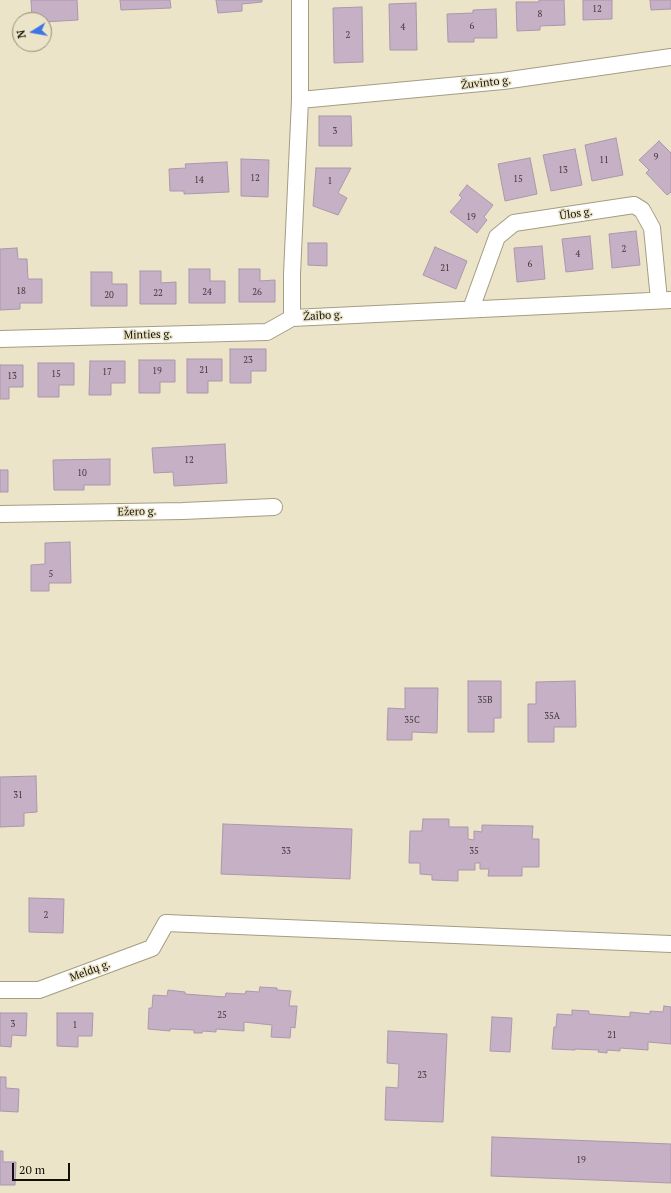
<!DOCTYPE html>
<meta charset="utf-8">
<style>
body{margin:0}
#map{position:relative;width:671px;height:1193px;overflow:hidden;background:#ebe4c8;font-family:"PT Serif",serif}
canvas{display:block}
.north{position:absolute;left:12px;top:12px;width:40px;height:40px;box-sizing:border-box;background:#ebe4c8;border:1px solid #948f7a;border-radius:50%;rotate:259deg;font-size:11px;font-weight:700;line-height:16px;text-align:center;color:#120f06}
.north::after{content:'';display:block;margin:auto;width:14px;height:18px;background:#3d75e5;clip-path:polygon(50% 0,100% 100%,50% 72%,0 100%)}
.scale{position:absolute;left:12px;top:1163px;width:58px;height:18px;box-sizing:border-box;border:2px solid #120f06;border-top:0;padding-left:5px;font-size:12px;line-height:14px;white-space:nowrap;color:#120f06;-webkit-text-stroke:3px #ebe4c8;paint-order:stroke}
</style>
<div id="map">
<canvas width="671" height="1193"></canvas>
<div class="north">N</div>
<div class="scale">20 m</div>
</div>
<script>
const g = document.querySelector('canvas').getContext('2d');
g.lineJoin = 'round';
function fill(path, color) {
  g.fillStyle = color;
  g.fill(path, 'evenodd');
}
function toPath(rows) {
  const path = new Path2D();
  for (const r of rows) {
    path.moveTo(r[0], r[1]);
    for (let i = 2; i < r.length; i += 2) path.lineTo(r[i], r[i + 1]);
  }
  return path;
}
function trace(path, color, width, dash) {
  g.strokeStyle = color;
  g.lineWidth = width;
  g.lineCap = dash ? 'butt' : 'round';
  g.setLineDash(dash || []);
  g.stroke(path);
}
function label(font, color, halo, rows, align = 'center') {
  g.font = font + ' "PT Serif",serif';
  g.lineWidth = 3;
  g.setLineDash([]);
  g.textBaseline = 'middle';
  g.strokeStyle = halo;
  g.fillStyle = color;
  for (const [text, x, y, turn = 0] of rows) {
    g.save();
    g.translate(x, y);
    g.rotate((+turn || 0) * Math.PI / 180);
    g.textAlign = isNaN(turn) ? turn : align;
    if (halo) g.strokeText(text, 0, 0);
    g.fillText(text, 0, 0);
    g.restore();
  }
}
const building = toPath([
 [31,0,77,0,78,20,44,22,44,20,32,20,31,0],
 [120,0,170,0,171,8,121,10,120,0],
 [216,0,262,0,262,2,242,4,242,11,218,13,216,0],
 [539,0,564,0,565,25,540,26,540,30,517,31,516,2,539,2,539,0],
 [583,0,612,0,612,19,583,20,583,0],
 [650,0,671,0,671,9,651,10,650,0],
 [416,3,417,50,390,50,389,4,416,3],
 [362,7,363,62,334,63,333,8,362,7],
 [496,9,497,38,474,38,474,42,448,42,447,14,473,13,473,10,496,9],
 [319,116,351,116,352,146,319,146,319,116],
 [616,138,623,175,592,181,585,145,616,138],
 [659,141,671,153,671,192,667,195,646,173,649,170,639,160,659,141],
 [575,149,582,185,551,191,543,155,575,149],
 [530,158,537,194,505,201,498,164,530,158],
 [241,159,269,160,268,197,241,196,241,159],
 [227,162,229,192,184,194,184,191,170,191,169,169,186,168,185,164,227,162],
 [316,168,351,168,338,193,347,198,338,215,313,206,316,168],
 [467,185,493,205,484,217,487,220,477,233,450,212,462,198,459,195,467,185],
 [636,231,640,265,612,268,609,234,636,231],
 [590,236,593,269,566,272,562,239,590,236],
 [308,243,327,243,327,266,308,265,308,243],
 [542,246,545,279,517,282,514,248,542,246],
 [435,247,467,261,456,289,423,275,435,247],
 [17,248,18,259,27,259,28,279,42,279,42,303,20,303,20,309,0,310,0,249,17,248],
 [189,269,210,269,210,281,225,281,225,303,189,303,189,269],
 [239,269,260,269,260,281,275,280,275,302,239,302,239,269],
 [140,271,161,271,161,283,176,282,176,304,140,304,140,271],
 [91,272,112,272,112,284,127,284,127,306,91,306,91,272],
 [230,349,266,349,266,371,251,371,251,383,230,383,230,349],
 [187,359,222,359,222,381,208,381,208,393,187,393,187,359],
 [139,360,175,360,175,382,160,382,160,393,139,393,139,360],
 [90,361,125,361,125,383,111,383,111,395,89,395,90,361],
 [38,363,74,363,74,385,59,385,59,397,38,397,38,363],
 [0,365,23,365,23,387,9,387,9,399,0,399,0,365],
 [225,444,227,483,174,486,173,472,154,473,152,448,225,444],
 [110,459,110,485,84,485,84,490,54,490,53,460,110,459],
 [0,470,8,470,8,492,0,492,0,470],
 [70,542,71,583,49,583,49,591,31,591,31,565,45,564,45,543,70,542],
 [468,681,501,681,501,718,494,718,494,732,468,732,468,681],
 [575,681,576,727,554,727,554,742,528,742,528,704,536,704,536,682,575,681],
 [405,688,438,688,437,733,412,732,412,740,387,740,388,708,405,709,405,688],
 [36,776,37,812,24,813,24,826,0,827,0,777,36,776],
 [423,819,449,819,449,827,468,827,468,839,474,840,474,831,482,832,482,825,533,826,532,839,539,839,539,867,522,867,522,876,488,876,489,869,480,869,480,863,475,863,475,870,458,870,458,881,432,880,432,875,420,874,420,863,409,863,410,831,422,831,423,819],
 [223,824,352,829,350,879,221,874,223,824],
 [29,898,64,899,63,933,29,932,29,898],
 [260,987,277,988,277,990,291,991,289,1006,297,1006,295,1028,291,1027,290,1038,271,1037,272,1025,244,1022,244,1031,216,1029,216,1032,203,1031,202,1033,194,1033,194,1030,170,1029,170,1031,148,1029,149,1008,152,1008,153,995,167,996,168,990,185,992,185,994,225,997,226,993,245,994,246,991,259,992,260,987],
 [664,1006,671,1007,671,1044,648,1042,648,1050,620,1048,620,1051,607,1050,607,1053,598,1052,599,1050,575,1049,575,1050,552,1049,554,1027,556,1027,557,1014,572,1015,572,1010,589,1011,589,1014,630,1017,630,1012,650,1014,650,1011,663,1012,664,1006],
 [0,1013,27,1013,26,1036,12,1035,11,1047,0,1046,0,1013],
 [57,1013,93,1013,92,1036,78,1036,78,1047,57,1046,57,1013],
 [492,1017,512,1018,510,1052,490,1051,492,1017],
 [388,1031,447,1034,443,1122,385,1120,386,1087,398,1088,399,1064,387,1063,388,1031],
 [0,1077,6,1077,6,1088,19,1089,18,1112,0,1111,0,1077],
 [492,1137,671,1144,671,1183,491,1176,492,1137],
 [0,1151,3,1151,3,1162,16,1162,15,1185,0,1185,0,1151]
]);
fill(building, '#c5b0c6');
trace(building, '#ab97ac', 1);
const street = toPath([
 [300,0,300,100,292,274,292,318,671,300],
 [300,100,503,81,671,57],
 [471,309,497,237,514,223,634,205,642,210,652,228,659,300],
 [0,339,267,332,292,318],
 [0,514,183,511,274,507],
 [0,990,39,990,152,948,166,923,671,944]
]);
trace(street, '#a39d82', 18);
trace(street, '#fff', 16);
label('9px', '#3f3736', null, [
 ["12",597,9],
 ["8",540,14],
 ["6",472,26],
 ["4",403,27],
 ["2",348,35],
 ["3",335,131],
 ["9",656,157],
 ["11",604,160],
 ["13",563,170],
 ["12",255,178],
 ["15",518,179],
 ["14",199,180],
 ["1",330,181],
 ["19",471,217],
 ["2",624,249],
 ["4",578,254],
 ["6",530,264],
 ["21",445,268],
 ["18",21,291],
 ["24",207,292],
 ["26",257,292],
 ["22",158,293],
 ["20",109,295],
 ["23",248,360],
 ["21",204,370],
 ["19",157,371],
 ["17",107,372],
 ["15",56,374],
 ["13",12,376],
 ["12",189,460],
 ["10",82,473],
 ["5",51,574],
 ["35B",485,700],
 ["35A",552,716],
 ["35C",412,720],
 ["31",18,795],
 ["33",286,851],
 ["35",474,851],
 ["2",46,915],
 ["25",222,1015],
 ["3",13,1024],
 ["1",75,1025],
 ["21",612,1035],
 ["23",422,1075],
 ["19",581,1160]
]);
label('11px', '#120f06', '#ebe4c8', [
 ["Žuvinto g.",486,83,-6],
 ["Ūlos g.",576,214,-8],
 ["Žaibo g.",323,316,-3],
 ["Minties g.",148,335,-1],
 ["Ežero g.",137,512,-1],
 ["Meldų g.",90,971,-20]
]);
</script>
